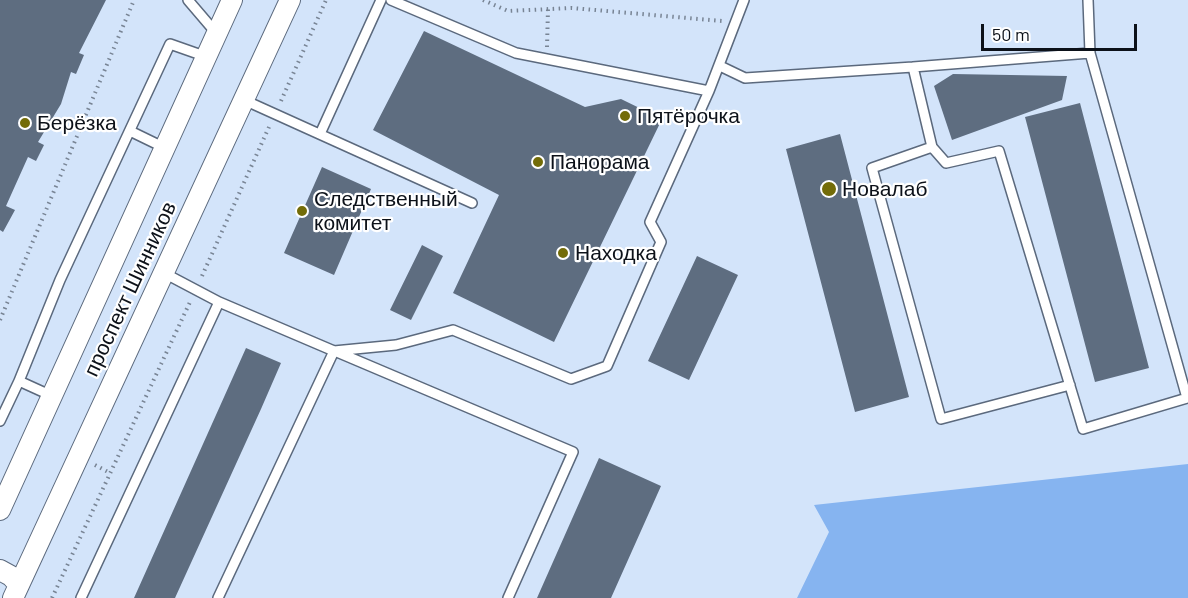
<!DOCTYPE html>
<meta charset="utf-8">
<style>
body{margin:0}
#map{position:relative;width:1188px;height:598px;overflow:hidden;background:#d3e4fa;font-family:Barlow,sans-serif}
canvas{display:block}
.scale{position:absolute;left:981px;top:24px;width:156px;height:27px;box-sizing:border-box;border:3px solid #0c1119;border-top:0;padding-left:8px;font-size:18px;line-height:21px;white-space:nowrap;color:#0c1119;-webkit-text-stroke:4px #fff;paint-order:stroke}
</style>
<div id="map">
<canvas width="1188" height="598"></canvas>
<div class="scale">50 m</div>
</div>
<script>
const g = document.querySelector('canvas').getContext('2d');
g.lineJoin = 'round';
function fill(path, color) {
  g.fillStyle = color;
  g.fill(path, 'evenodd');
}
function toPath(rows) {
  const path = new Path2D();
  for (const r of rows) {
    path.moveTo(r[0], r[1]);
    for (let i = 2; i < r.length; i += 2) path.lineTo(r[i], r[i + 1]);
  }
  return path;
}
function trace(path, color, width, dash) {
  g.strokeStyle = color;
  g.lineWidth = width;
  g.lineCap = dash ? 'butt' : 'round';
  g.setLineDash(dash || []);
  g.stroke(path);
}
function label(font, color, halo, rows, align = 'center') {
  g.font = font + ' Barlow,sans-serif';
  g.lineWidth = 4.5;
  g.setLineDash([]);
  g.textBaseline = 'middle';
  g.strokeStyle = halo;
  g.fillStyle = color;
  for (const [text, x, y, turn = 0] of rows) {
    g.save();
    g.translate(x, y);
    g.rotate((+turn || 0) * Math.PI / 180);
    g.textAlign = isNaN(turn) ? turn : align;
    if (halo) g.strokeText(text, 0, 0);
    g.fillText(text, 0, 0);
    g.restore();
  }
}
fill(toPath([
 [1188,464,1188,598,797,598,829,532,814,505]
]), '#86b4f0');
fill(toPath([
 [0,0,106,0,79,53,84,55,76,74,71,72,61,104,38,142,44,145,36,161,28,157,6,206,15,210,3,232,0,230],
 [424,31,585,107,621,99,662,119,554,342,453,293,499,195,373,130],
 [953,74,1067,76,1062,100,952,140,934,86],
 [1080,103,1149,368,1095,382,1025,117],
 [840,134,909,397,855,412,786,149],
 [322,167,371,189,334,275,284,253],
 [422,245,443,256,411,320,390,310],
 [697,256,738,275,689,380,648,361],
 [246,348,281,363,261,409,175,598,134,598],
 [599,458,661,486,611,598,537,598]
]), '#5e6d80');
const service = toPath([
 [188,0,217,34],
 [391,0,516,53,709,91],
 [720,66,745,78,913,67,932,147,946,163,999,151,1083,429,1187,398,1090,53,1088,0],
 [913,67,1090,53],
 [244,100,472,203],
 [130,131,165,148],
 [320,134,381,0],
 [932,147,872,168,941,419,1070,385],
 [164,273,219,302],
 [334,351,396,345,453,330,571,379,607,366,661,242,650,222,709,91,744,0],
 [337,352,573,452,508,598],
 [52,396,19,381,60,280,170,44,207,57],
 [0,421,19,381],
 [81,598,219,302,334,351,218,598]
]);
const minor = toPath([
 [0,510,232,0],
 [0,570,11,576,19,585],
 [13,598,290,0]
]);
trace(service, '#5b697d', 12);
trace(minor, '#5b697d', 22);
trace(toPath([
 [483,0,508,11,572,8,722,21],
 [547,47,548,9],
 [281,101,326,0],
 [202,276,269,127],
 [0,320,134,0],
 [95,465,110,473],
 [52,598,190,302]
]), '#788494', 4, [1.5, 4.5]);
trace(service, '#fff', 9);
trace(minor, '#fff', 20);
for (const [x, y, r, color] of [
 [625,116,6,"#736c08"],
 [25,123,6,"#736c08"],
 [538,162,6,"#736c08"],
 [829,189,8,"#736c08"],
 [302,211,6,"#736c08"],
 [563,253,6,"#736c08"]
]) {
  const dot = new Path2D();
  dot.arc(x, y, r, 0, 2 * Math.PI);
  g.fillStyle = color;
  g.fill(dot);
  trace(dot, '#fff', 2);
}
label('21px', '#0c1119', '#fff', [
 ["Пятёрочка",637,116],
 ["Берёзка",37,123],
 ["Панорама",550,162],
 ["Новалаб",842,189],
 ["Следственный",314,199],
 ["комитет",314,223],
 ["Находка",575,253]
], 'left');
label('21px', '#0c1119', '#fff', [
 ["проспект Шинников",130,289,-65]
]);
</script>
